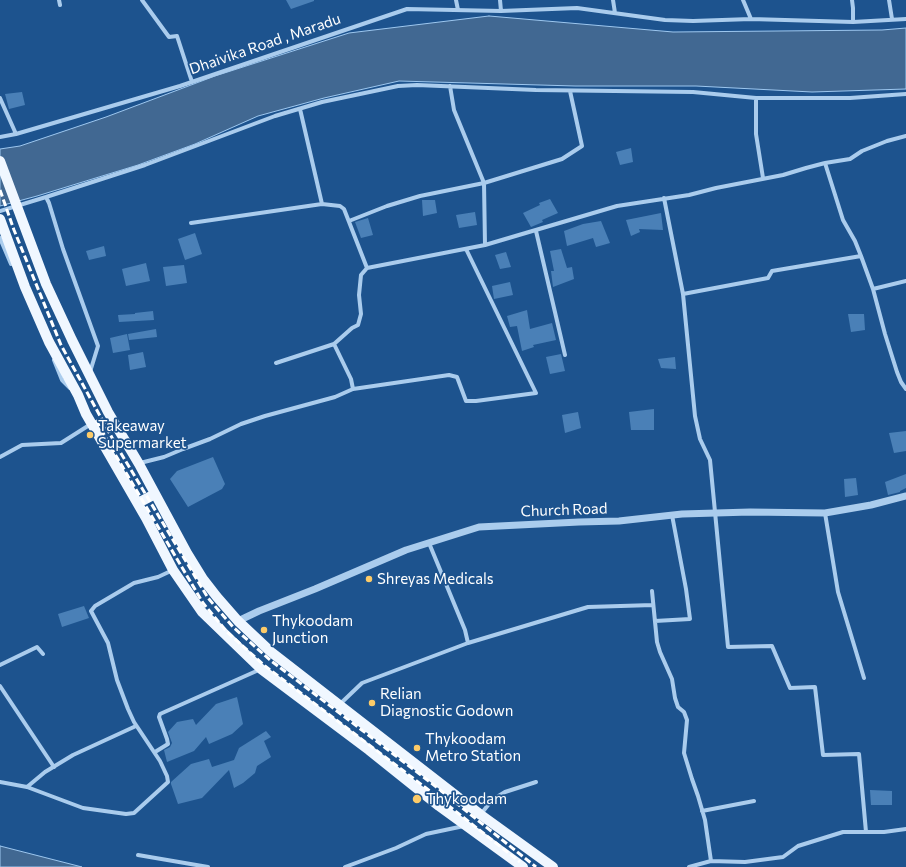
<!DOCTYPE html>
<style>
body{margin:0}
canvas{display:block;background:#1d538e}
</style>
<canvas width="906" height="867"></canvas>
<script>
const g = document.querySelector('canvas').getContext('2d');
g.lineJoin = 'round';
function fill(path, color) {
  g.fillStyle = color;
  g.fill(path, 'evenodd');
}
function toPath(rows) {
  const path = new Path2D();
  for (const r of rows) {
    path.moveTo(r[0], r[1]);
    for (let i = 2; i < r.length; i += 2) path.lineTo(r[i], r[i + 1]);
  }
  return path;
}
function trace(path, color, width, dash) {
  g.strokeStyle = color;
  g.lineWidth = width;
  g.lineCap = dash ? 'butt' : 'round';
  g.setLineDash(dash || []);
  g.stroke(path);
}
function label(font, color, halo, rows, align = 'center') {
  g.font = font + ' Commissioner,sans-serif';
  g.lineWidth = 3.5;
  g.setLineDash([]);
  g.textBaseline = 'middle';
  g.strokeStyle = halo;
  g.fillStyle = color;
  for (const [text, x, y, turn = 0] of rows) {
    g.save();
    g.translate(x, y);
    g.rotate((+turn || 0) * Math.PI / 180);
    g.textAlign = isNaN(turn) ? turn : align;
    if (halo) g.strokeText(text, 0, 0);
    g.fillText(text, 0, 0);
    g.restore();
  }
}
const water = toPath([
 [489,16,673,32,882,30,906,28,906,89,812,92,696,86,575,86,399,81,324,98,258,116,195,144,138,165,37,196,0,206,0,149,20,146,106,117,215,76,349,33,489,16],
 [0,846,82,867,0,867,0,846]
]);
fill(water, '#416892');
trace(water, '#9dc7ef', 1);
fill(toPath([
 [286,0,314,0,314,1,291,9],
 [22,92,25,105,9,109,5,94],
 [631,148,633,162,620,165,616,152],
 [550,199,558,213,542,220,543,222,531,227,523,213,540,205,539,203],
 [422,200,435,200,437,213,423,216],
 [475,212,477,225,459,228,456,215],
 [661,213,663,230,639,229,640,232,631,236,626,220],
 [368,218,373,235,361,238,355,222],
 [601,221,610,243,596,247,593,238,567,246,564,231,583,224],
 [195,233,202,254,185,260,178,239],
 [104,246,106,256,89,260,86,251],
 [561,249,567,268,572,267,574,279,553,287,551,271,554,271,550,251],
 [506,252,511,267,500,269,495,255],
 [146,263,150,281,126,286,122,269],
 [184,265,187,283,166,286,163,267],
 [510,282,513,295,494,299,492,286],
 [527,310,530,329,552,323,556,340,533,345,534,347,522,351,517,326,510,327,507,316],
 [153,311,154,320,119,322,118,315,135,314,135,313],
 [848,314,864,314,865,330,851,332],
 [156,329,157,337,129,340,128,334],
 [127,334,130,350,113,353,110,338],
 [143,352,146,367,130,370,128,355],
 [561,354,565,371,550,374,546,357],
 [675,357,676,369,661,368,658,359],
 [654,409,654,430,631,430,629,412],
 [578,412,581,428,565,433,562,415],
 [906,431,906,451,894,453,889,433],
 [213,457,225,484,222,489,188,507,170,479,177,471],
 [906,474,906,488,900,491,900,492,888,495,885,482],
 [856,478,858,495,845,497,844,479],
 [84,606,89,618,62,627,58,614],
 [237,697,243,724,232,734,209,744,206,737,194,751,167,762,164,750,170,747,172,743,168,732,177,722,193,719,196,725,216,704],
 [266,731,271,737,264,741,271,757,257,766,255,773,243,783,234,788,229,770,202,798,178,804,171,784,171,782,191,764,209,759,212,767,234,760,239,748],
 [870,790,892,791,892,805,871,805]
]), '#4a80b7');
trace(toPath([
 [59,0,60,5],
 [142,0,169,37,177,36,192,82],
 [456,0,458,10],
 [500,0,501,11],
 [613,0,615,13],
 [743,0,751,19],
 [852,0,853,8,853,22],
 [889,0,892,19],
 [450,86,454,110,484,183,485,245],
 [0,98,16,134,180,86,407,9,501,11,577,8,665,20,693,21,751,19,853,22,906,19],
 [756,98,756,134,763,178],
 [300,109,322,204,340,206,344,209,367,268],
 [0,137,16,134],
 [825,163,843,220,855,241,861,256,873,289,885,334,897,372,901,382,906,389],
 [664,198,683,294,695,416,700,439,710,460,728,647,772,646,790,688,815,687,823,755,859,754,866,832],
 [0,211,46,197],
 [349,221,387,206,420,196,484,183,562,159,582,146,570,91],
 [191,223,322,204],
 [536,231,565,355],
 [0,238,11,264],
 [873,289,906,281],
 [683,294,768,278,772,271,861,256],
 [54,360,62,380,70,388],
 [276,363,334,344],
 [90,372,98,346,63,249,49,203,46,197,145,165,275,116,322,102,398,86,417,85,536,90,693,92,756,98,850,98,906,94],
 [353,389,449,375,457,377,466,401,476,401,536,393,466,249],
 [0,457,22,445,61,443,91,424],
 [140,463,164,457,183,449,210,439,241,424,265,416,335,397,353,389,351,379,334,344,352,328,358,325,361,314,359,295,361,275,367,268,485,245,617,206,689,195,716,188,783,175,806,168,825,163,850,159,862,151,887,141,906,136],
 [825,513,838,592,864,678],
 [429,543,465,630,468,643],
 [652,591,657,642,660,652,672,679,675,698,678,707,684,712,687,720,684,753,692,779,698,796,705,820,711,861],
 [655,621,690,619,686,589,672,515],
 [0,665,37,647,43,654],
 [0,686,54,767],
 [339,705,362,683,468,643,588,607,653,605],
 [136,726,73,755,45,772,27,787,83,808,126,814,134,813,168,782,167,776,160,761,134,722,128,709,117,680,108,643,91,611,95,606,134,583,158,577,173,570],
 [155,752,168,744,167,739,159,717,160,714,261,669],
 [0,782,27,787],
 [702,811,754,801],
 [481,814,492,800,505,792,536,782],
 [138,855,208,867],
 [345,867,396,848,426,834,464,826],
 [689,867,711,861,745,862,783,857,798,846,843,832,884,832,906,829]
]), '#aacced', 4);
trace(toPath([
 [238,621,259,611,315,589,406,550,479,527,579,522,619,521,682,514,750,512,825,513,871,505,906,496]
]), '#aacced', 7);
trace(toPath([
 [0,161,46,284,72,340,108,412,139,464,187,553,203,579,217,597,238,621,271,652,481,815,553,867],
 [0,219,25,287,49,342,78,395,86,414,146,518,173,570,202,612,261,669,369,750,439,806,523,867],
 [138,503,155,494]
]), '#f0f7ff', 10);
trace(toPath([
 [0,190,14,230,61,345,116,445,208,598,233,627,270,660,430,782,536,867],
 [96,420,112,449,203,603,227,632,265,666,426,788,520,862]
]), '#fff', 3, [7, 3]);
for (const [x, y, r, color] of [
 [90,435,4,"#fdcb68"],
 [369,579,4,"#fdcb68"],
 [264,630,4,"#fdcb68"],
 [372,703,4,"#fdcb68"],
 [417,748,4,"#fdcb68"],
 [417,799,5,"#fdcb68"]
]) {
  const dot = new Path2D();
  dot.arc(x, y, r, 0, 2 * Math.PI);
  g.fillStyle = color;
  g.fill(dot);
  trace(dot, '#1d538e', 1.5);
}
label('15px', '#fff', '#1d538e', [
 ["Dhaivika Road , Maradu",265,44,-19],
 ["Church Road",564,510,-2]
]);
label('15px', '#fff', '#1d538e', [
 ["Takeaway",98,426],
 ["Supermarket",98,443],
 ["Shreyas Medicals",377,579],
 ["Thykoodam",272,621],
 ["Junction",272,638],
 ["Relian",380,694],
 ["Diagnostic Godown",380,711],
 ["Thykoodam",425,739],
 ["Metro Station",425,756],
 ["Thykoodam",426,799]
], 'left');
</script>
